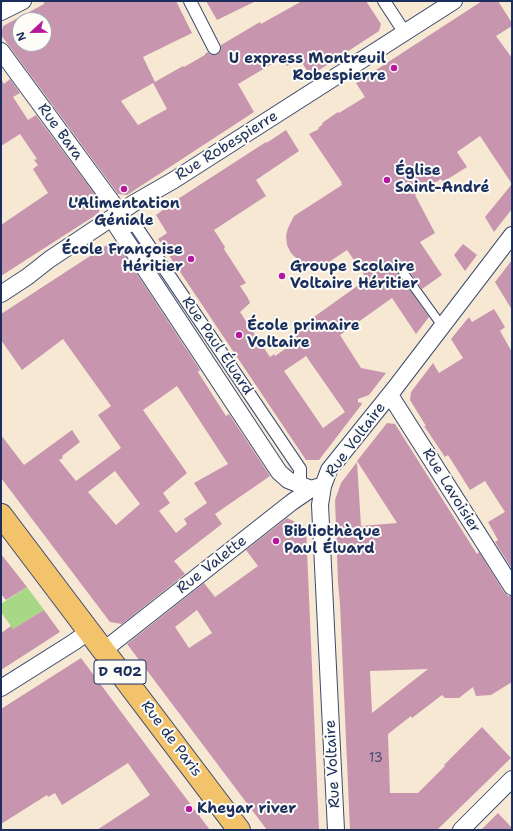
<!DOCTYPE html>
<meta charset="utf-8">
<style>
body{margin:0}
#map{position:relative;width:513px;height:831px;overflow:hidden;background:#f6e8d3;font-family:"Shantell Sans",sans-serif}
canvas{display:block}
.frame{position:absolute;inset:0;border:2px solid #1b2f5e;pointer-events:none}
.north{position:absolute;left:12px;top:12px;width:40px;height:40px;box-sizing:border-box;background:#fdfcf7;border:1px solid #a3aaba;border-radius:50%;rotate:248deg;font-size:11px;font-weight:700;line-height:16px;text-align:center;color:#1b2f5e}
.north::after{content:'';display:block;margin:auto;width:14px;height:18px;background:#b5179e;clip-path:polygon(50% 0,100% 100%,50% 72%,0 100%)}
</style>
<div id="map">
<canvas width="513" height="831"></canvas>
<div class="frame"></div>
<div class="north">N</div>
</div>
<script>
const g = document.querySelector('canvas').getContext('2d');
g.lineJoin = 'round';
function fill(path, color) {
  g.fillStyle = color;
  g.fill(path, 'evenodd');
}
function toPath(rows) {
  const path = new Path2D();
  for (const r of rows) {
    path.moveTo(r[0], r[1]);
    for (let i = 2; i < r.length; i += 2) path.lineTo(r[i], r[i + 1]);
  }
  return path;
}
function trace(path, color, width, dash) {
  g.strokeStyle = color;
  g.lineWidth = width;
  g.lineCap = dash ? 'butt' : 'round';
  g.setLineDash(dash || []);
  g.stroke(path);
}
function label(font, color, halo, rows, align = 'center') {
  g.font = font + ' "Shantell Sans",sans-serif';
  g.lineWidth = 4;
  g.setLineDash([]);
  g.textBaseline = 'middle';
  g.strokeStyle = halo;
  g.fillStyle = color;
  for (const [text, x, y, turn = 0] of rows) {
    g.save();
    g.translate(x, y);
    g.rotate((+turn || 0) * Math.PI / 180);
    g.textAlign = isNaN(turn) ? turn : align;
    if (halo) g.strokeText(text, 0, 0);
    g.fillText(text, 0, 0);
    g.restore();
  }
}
fill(toPath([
 [27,587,44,610,13,629,1,612,1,604]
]), '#a8d785');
fill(toPath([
 [44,1,176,1,192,33,143,57,155,82,121,101,138,125,167,109,153,83,183,66,184,67,205,55,205,54,208,52,210,54,213,55,218,54,220,52,221,49,221,45,260,22,261,24,302,1,366,1,381,24,379,31,310,76,300,59,287,66,282,58,238,84,254,112,127,195,118,194,1,35,3,26,44,4],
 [20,20,44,20,44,44,20,44],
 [206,1,256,1,217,20],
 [482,1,498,1,512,23,512,26,496,36,512,58,512,209,494,232,485,217,512,184,480,136,457,152,467,167,443,182,441,179,415,195,435,233,420,242,442,275,422,289,401,260,395,260,393,263,393,266,429,317,416,334,392,298,340,335,361,368,386,373,369,395,358,399,358,403,360,402,362,404,319,460,306,460,158,239,167,233,156,215,167,207,167,206,266,142,266,143,271,140,286,130,299,151,256,180,266,196,214,230,225,247,224,249,246,283,240,286,248,298,250,303,240,312,270,357,274,354,275,356,298,340,293,332,367,279,347,250,326,264,322,265,313,266,304,264,297,259,291,253,287,245,286,236,288,228,294,216,342,185,341,183,342,183,309,134,319,129,318,128,323,124,322,123,338,112,339,113,365,97,356,83],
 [306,356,345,412,323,428,284,371],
 [1,79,4,84,10,79,20,93,13,97,28,120,36,115,100,201,99,213,1,276,1,225,48,193,33,169,38,165,34,160,37,159,20,134,1,146],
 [463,244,477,255,465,271,454,255],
 [107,245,120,248,200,370,198,372,226,416,229,414,270,476,215,514,222,524,174,561,185,574,122,624,110,622,1,478,1,435,24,465,72,430,80,442,62,456,63,458,59,460,76,481,121,448,98,415,111,406,63,339,22,370,1,340,1,314],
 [177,386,228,464,194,483,207,503,184,519,187,524,176,533,159,511,170,503,163,493,187,473,143,410],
 [115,471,140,504,116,525,88,492],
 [512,260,512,310,495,282],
 [494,309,505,327,500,331,512,352,512,569,495,542,498,540,488,522,505,512,485,481,470,490,448,455,445,457,424,426,426,426,410,400,411,392,433,363,439,373,463,358,451,339,469,317,472,322],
 [387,423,395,424,477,554,479,552,504,592,508,596,512,596,512,682,491,695,476,696,473,687,459,698,445,698,442,695,412,718,411,716,388,734,390,793,418,793,445,766,444,765,482,727,511,758,437,830,350,830,340,604,338,583,335,500,341,483,357,462,361,526,397,523,357,461],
 [428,669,372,713,370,671],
 [287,518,306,527,319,830,267,830,127,644,204,583,215,597,258,566,246,550],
 [197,610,212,633,189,648,175,627],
 [1,554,27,587,6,600,1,594],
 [44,610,60,632,1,670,1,633,11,626,13,629],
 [81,658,157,760,210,830,97,830,150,795,128,763,62,805,55,793,48,797,47,795,1,824,1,709],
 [498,813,512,828,512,830,481,830]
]), '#c796ae');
const service = toPath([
 [398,265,442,326]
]);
const pedestrian = toPath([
 [190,1,214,48],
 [384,1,405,33],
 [118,228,135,225,300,469,300,485]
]);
const minor = toPath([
 [1,12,23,1],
 [1,51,120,213],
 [112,219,279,472,288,480,311,489],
 [1,294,27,277,50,259,134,203,174,180,454,1],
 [390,395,512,587],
 [104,650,292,502,311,489,317,487],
 [1,688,74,642,89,631],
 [336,830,320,505,323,486,329,470,395,388,512,235],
 [461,830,512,779]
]);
const primary = toPath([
 [1,515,239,830]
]);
trace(service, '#3c4b70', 10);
trace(pedestrian, '#3c4b70', 14);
trace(minor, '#3c4b70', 18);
trace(primary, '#3c4b70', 24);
trace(service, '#fff', 8);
trace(pedestrian, '#fff', 12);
trace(minor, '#fff', 16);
trace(primary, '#f2c36a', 22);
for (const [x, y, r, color] of [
 [394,68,4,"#b5179e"],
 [387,180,4,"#b5179e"],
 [124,189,4,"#b5179e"],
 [191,259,4,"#b5179e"],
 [282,276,4,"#b5179e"],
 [239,335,4,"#b5179e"],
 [276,541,4,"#b5179e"],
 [189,809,4,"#b5179e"]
]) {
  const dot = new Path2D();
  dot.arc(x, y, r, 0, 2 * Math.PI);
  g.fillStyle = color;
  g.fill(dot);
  trace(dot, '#fdfcf7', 1.5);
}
label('13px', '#464972', null, [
 ["13",376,759]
]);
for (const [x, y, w] of [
 [120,672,52]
]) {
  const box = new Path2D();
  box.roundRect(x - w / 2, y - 12, w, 24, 3);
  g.fillStyle = '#fdfcf7';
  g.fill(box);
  trace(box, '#1b2f5e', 1);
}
label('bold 14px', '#1b2f5e', null, [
 ["D 902",120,672]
]);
label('bold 15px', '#1b2f5e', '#fdfcf7', [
 ["U express Montreuil",386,59,"right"],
 ["Robespierre",386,76,"right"],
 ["Église",395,171],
 ["Saint-André",395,188],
 ["L'Alimentation",124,204,"center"],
 ["Géniale",124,221,"center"],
 ["École Françoise",183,250,"right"],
 ["Héritier",183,267,"right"],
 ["Groupe Scolaire",290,267],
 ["Voltaire Héritier",290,284],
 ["École primaire",247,326],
 ["Voltaire",247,343],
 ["Bibliothèque",284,532],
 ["Paul Éluard",284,549],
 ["Kheyar river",197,809]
], 'left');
label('15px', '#1b2f5e', '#fdfcf7', [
 ["Rue Bara",60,132,54],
 ["Rue Robespierre",227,146,-32],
 ["Rue Paul Éluard",217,346,56],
 ["Rue Voltaire",356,440,-53],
 ["Rue Lavoisier",451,491,58],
 ["Rue Valette",212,565,-38],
 ["Rue de Paris",171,739,53],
 ["Rue Voltaire",333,764,-93]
]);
</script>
